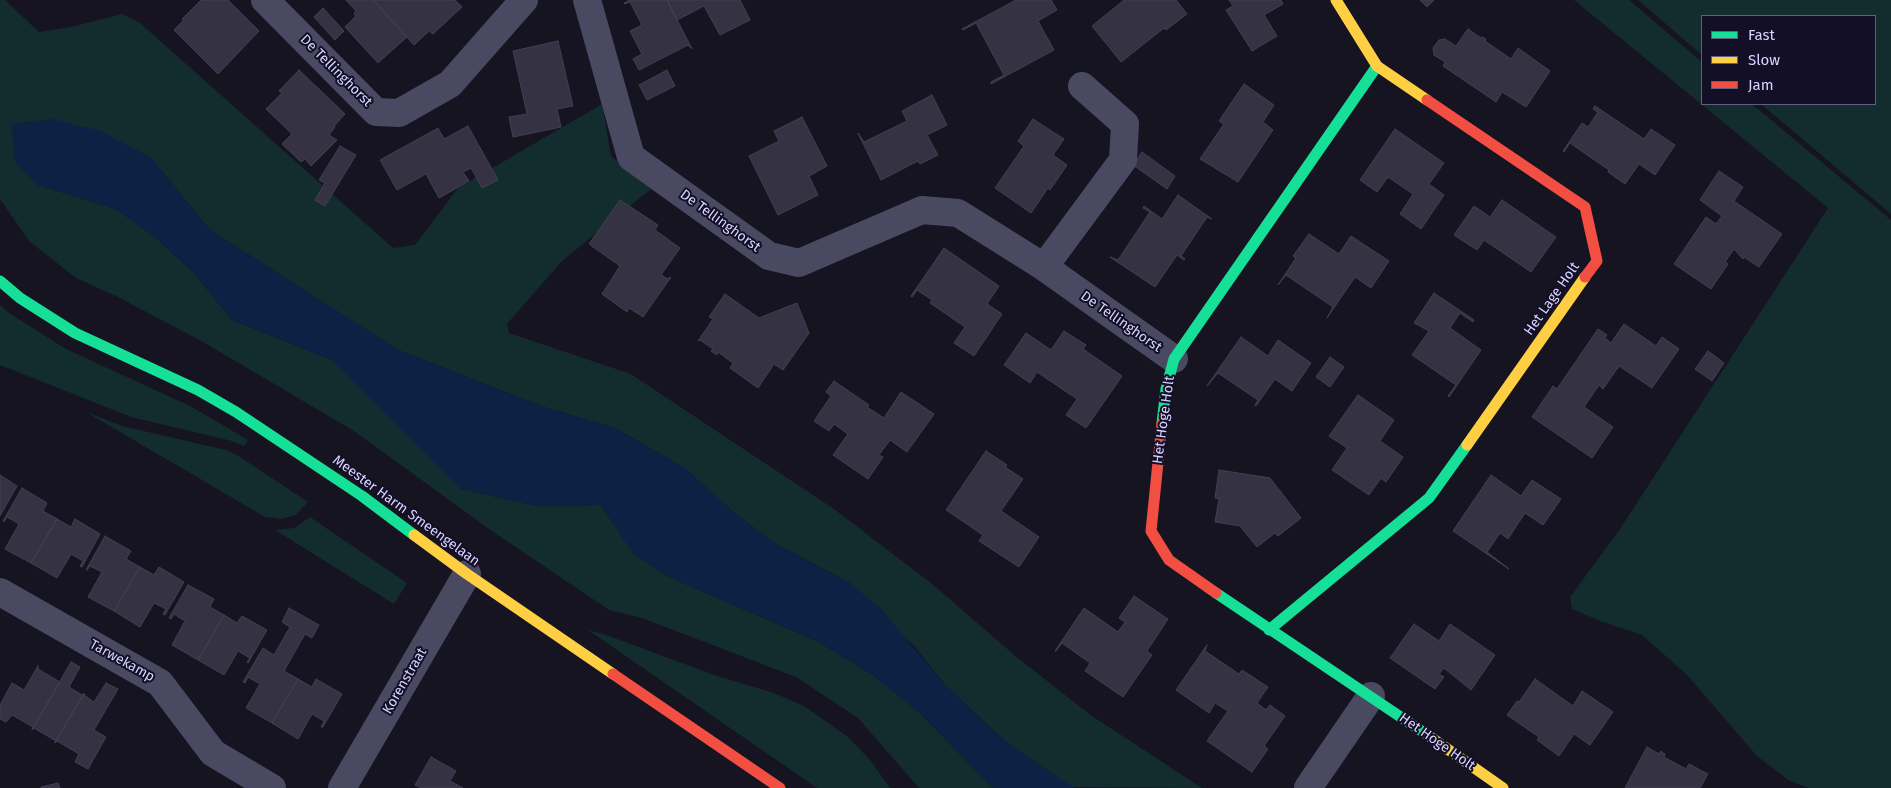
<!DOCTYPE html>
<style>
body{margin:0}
#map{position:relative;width:1891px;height:788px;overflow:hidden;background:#161421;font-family:"Fira Sans",sans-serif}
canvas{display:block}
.legend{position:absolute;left:1701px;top:15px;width:175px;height:90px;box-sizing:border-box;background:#130f26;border:1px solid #625e7d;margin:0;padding:6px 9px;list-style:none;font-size:15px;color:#d9d4ff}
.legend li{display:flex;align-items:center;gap:10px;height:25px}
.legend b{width:25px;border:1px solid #625e7d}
</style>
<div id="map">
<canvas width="1891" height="788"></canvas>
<ul class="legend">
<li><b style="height:6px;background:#16e098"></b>Fast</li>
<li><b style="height:6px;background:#ffcf43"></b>Slow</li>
<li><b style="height:6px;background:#f24e42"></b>Jam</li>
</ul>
</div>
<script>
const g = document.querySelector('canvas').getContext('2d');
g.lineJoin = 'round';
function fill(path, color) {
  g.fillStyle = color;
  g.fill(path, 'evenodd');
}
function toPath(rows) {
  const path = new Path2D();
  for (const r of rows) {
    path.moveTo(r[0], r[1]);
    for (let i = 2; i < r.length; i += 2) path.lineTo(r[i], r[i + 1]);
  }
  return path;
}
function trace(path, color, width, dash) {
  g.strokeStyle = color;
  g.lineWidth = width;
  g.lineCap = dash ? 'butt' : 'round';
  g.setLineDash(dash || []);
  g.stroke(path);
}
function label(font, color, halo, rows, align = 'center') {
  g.font = font + ' "Fira Sans",sans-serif';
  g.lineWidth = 4;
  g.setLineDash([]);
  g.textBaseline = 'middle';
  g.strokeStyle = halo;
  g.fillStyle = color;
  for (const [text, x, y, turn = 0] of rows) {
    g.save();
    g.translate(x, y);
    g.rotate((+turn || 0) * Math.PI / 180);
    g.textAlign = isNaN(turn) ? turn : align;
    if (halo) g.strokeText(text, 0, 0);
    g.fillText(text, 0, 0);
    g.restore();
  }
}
fill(toPath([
 [0,0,5,0,39,32,71,27,122,14,140,23,393,248,415,245,458,188,602,104,611,156,651,189,562,261,507,324,509,333,631,374,679,406,834,509,931,583,1019,659,1092,716,1202,788,1071,787,1006,742,946,686,914,646,850,583,776,544,738,516,683,467,615,428,544,407,398,350,210,230,151,158,38,185,116,209,155,237,194,273,232,320,332,360,461,489,538,506,601,505,634,554,667,576,819,642,873,675,920,713,993,788,919,788,858,718,796,677,642,618,609,610,489,529,354,431,203,342,118,297,76,278,29,241,0,199],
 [1574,0,1629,0,1702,62,1702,104,1752,104,1891,220,1891,788,1809,788,1788,780,1757,756,1687,675,1642,635,1600,621,1572,609,1570,597,1620,529,1828,208],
 [1638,0,1891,0,1891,214,1761,104,1875,104,1875,16,1702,16,1702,55],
 [0,305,9,313,66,349,190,406,248,440,244,446,232,441,131,417,0,365],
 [86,412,122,426,226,450,237,455,308,502,295,515,282,519,265,517],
 [310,517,407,583,394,604,275,530,294,528],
 [588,630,609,636,720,677,771,692,804,706,848,737,871,761,890,788,817,788]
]), '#132c2d');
fill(toPath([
 [51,119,101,131,151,158,210,230,398,350,544,407,615,428,683,467,738,516,776,544,850,583,882,610,946,686,1006,742,1074,788,993,788,920,713,873,675,819,642,667,576,634,554,601,505,538,506,461,489,332,360,232,320,194,273,155,237,116,209,38,185,15,162,11,124]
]), '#0d2144');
const building = toPath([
 [201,0,228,0,259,31,218,74,174,30,184,20,182,19,201,0],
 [346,0,373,0,407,37,378,63,345,27,356,16,354,14,356,11,346,0],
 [373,0,455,0,462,7,433,34,429,31,414,45,373,0],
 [630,0,667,0,692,49,688,45,639,70,633,59,642,54,630,31,642,25,630,2,625,4,624,3,630,0],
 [667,0,740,0,750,20,720,35,704,6,677,20,667,0],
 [1016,0,1051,0,1057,10,1038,21,1054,50,991,84,991,82,1004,75,976,23,963,30,962,29,1016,0],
 [1124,0,1176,0,1187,14,1166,30,1164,28,1121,62,1092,26,1124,0],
 [1229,0,1281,0,1283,4,1264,15,1277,36,1252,51,1226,10,1233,6,1229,0],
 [1420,0,1434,0,1427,7,1420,0],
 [323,8,344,31,335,40,314,17,323,8],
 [1468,29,1481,38,1482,37,1486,39,1485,41,1511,59,1518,48,1550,71,1526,107,1502,92,1496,102,1443,66,1445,62,1434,55,1433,48,1439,40,1445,39,1456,46,1468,29],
 [558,41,573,106,557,109,561,127,513,137,509,117,527,114,513,51,558,41],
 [299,70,345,114,334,126,335,127,329,135,337,140,311,166,305,159,301,162,282,144,292,134,266,109,282,93,279,91,299,70],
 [667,70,675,86,647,100,639,85,667,70],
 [1244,84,1274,105,1263,122,1273,130,1238,182,1200,159,1224,124,1219,121,1244,84],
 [932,95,947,125,927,135,938,155,920,164,918,161,881,180,858,133,864,142,907,121,902,111,932,95],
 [1595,106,1644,139,1651,129,1675,145,1655,175,1639,164,1625,184,1608,172,1609,170,1570,143,1564,152,1563,151,1582,123,1588,127,1598,112,1593,109,1595,106],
 [802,117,827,166,809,176,818,195,778,215,749,156,779,141,774,131,802,117],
 [1033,119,1064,139,1053,155,1067,165,1050,190,1048,188,1031,213,995,188,1024,146,1018,141,1033,119],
 [468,126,498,180,482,188,471,168,463,172,469,181,439,198,426,174,397,190,380,160,438,128,444,139,468,126],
 [1395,129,1444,163,1429,184,1444,195,1421,229,1400,214,1413,194,1388,177,1377,192,1360,180,1395,129],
 [340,146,356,155,325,206,315,200,325,183,319,180,340,146],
 [1142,152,1175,176,1167,189,1133,165,1142,152],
 [1719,171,1743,187,1734,201,1782,234,1759,267,1744,257,1743,259,1734,249,1725,262,1728,264,1711,289,1674,264,1706,217,1716,224,1722,216,1700,200,1719,171],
 [1178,195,1212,219,1207,217,1181,256,1185,259,1184,260,1177,255,1155,287,1110,257,1118,260,1150,212,1143,208,1144,206,1162,219,1178,195],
 [620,200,658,225,655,230,680,248,661,275,668,279,670,277,671,277,643,317,629,308,627,312,602,294,620,266,589,244,620,200],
 [1502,200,1556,237,1531,272,1484,240,1477,250,1454,235,1474,206,1490,217,1502,200],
 [1309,234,1339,254,1351,236,1389,261,1371,288,1355,277,1327,318,1333,307,1286,275,1278,285,1296,258,1293,256,1309,234],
 [944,248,999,286,987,304,1002,314,974,356,954,343,965,327,930,303,932,300,917,290,912,297,911,296,944,248],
 [1434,293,1474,320,1473,322,1460,313,1450,328,1481,350,1449,397,1448,396,1456,385,1412,355,1429,331,1414,323,1434,293],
 [725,294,759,318,797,303,809,333,783,370,774,364,758,388,730,368,733,363,718,352,717,355,711,351,713,349,700,340,698,341,713,319,709,317,725,294],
 [1624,324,1656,346,1662,337,1679,349,1652,388,1619,366,1603,389,1599,385,1584,407,1613,427,1592,458,1532,417,1553,386,1557,389,1598,329,1607,335,1605,338,1611,343,1624,324],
 [1064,331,1086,345,1083,349,1122,376,1086,428,1066,415,1077,399,1037,372,1030,383,1004,365,1026,333,1051,350,1064,331],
 [1241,337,1268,356,1278,340,1311,363,1292,391,1275,379,1256,406,1255,405,1258,400,1218,373,1207,386,1241,337],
 [1708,351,1724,363,1712,381,1695,369,1708,351],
 [1330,357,1344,367,1330,387,1316,377,1330,357],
 [834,381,869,405,867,407,884,418,901,392,934,414,907,452,890,440,879,455,883,457,868,479,833,455,848,434,834,424,829,431,814,421,831,396,826,392,834,381],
 [1358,395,1394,420,1380,441,1403,457,1386,482,1381,478,1369,495,1332,470,1347,448,1329,436,1358,395],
 [986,451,1007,465,1005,467,1023,479,1001,511,1039,537,1019,567,979,541,983,535,946,510,986,451],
 [1219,470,1270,478,1301,518,1278,536,1275,533,1257,547,1240,526,1215,522,1219,499,1215,498,1219,470],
 [0,475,17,486,0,516,0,475],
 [1491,475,1521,496,1532,480,1561,499,1543,525,1525,513,1508,539,1500,533,1487,552,1509,569,1453,531,1491,475],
 [22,488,47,503,43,511,57,519,31,563,5,549,19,524,7,517,4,522,3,521,22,488],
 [57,519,71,527,75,519,100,534,82,567,80,566,83,561,71,554,57,578,31,563,57,519],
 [105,536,131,551,126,559,140,567,114,611,88,597,102,572,90,566,87,570,86,570,105,536],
 [140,567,154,575,159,567,184,582,165,615,163,614,166,609,154,603,140,627,114,611,140,567],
 [188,585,214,599,210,607,224,615,198,660,172,645,185,621,174,614,171,619,169,618,188,585],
 [1134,596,1168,619,1147,651,1152,655,1123,697,1085,671,1090,663,1062,643,1056,651,1055,651,1084,608,1118,632,1125,622,1119,618,1134,596],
 [289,608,319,625,312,638,305,634,284,671,298,679,272,723,246,708,260,684,248,677,245,683,243,682,263,648,274,655,290,627,282,622,289,608],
 [224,615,237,623,242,616,267,630,248,663,247,662,250,658,238,651,224,675,198,660,224,615],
 [1414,624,1439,641,1450,624,1495,655,1471,690,1444,668,1439,674,1444,677,1435,689,1390,658,1414,624],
 [1207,645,1205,651,1239,674,1242,670,1268,687,1257,703,1266,710,1270,705,1285,716,1264,746,1268,749,1252,772,1207,741,1228,711,1215,703,1209,713,1176,690,1207,645],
 [71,662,80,667,69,687,82,695,84,693,55,743,56,741,34,728,32,730,71,662],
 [38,666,38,669,60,682,32,730,33,727,12,715,6,722,0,719,0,705,12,683,24,690,38,666],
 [298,679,312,687,316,679,342,694,323,727,321,727,324,721,312,714,298,739,272,723,298,679],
 [1535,679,1573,706,1582,691,1613,712,1590,745,1574,734,1559,756,1537,740,1539,737,1507,715,1517,701,1519,702,1535,679],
 [106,683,118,689,94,730,106,737,88,769,75,762,79,754,57,741,55,743,84,693,84,695,94,702,106,683],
 [1647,747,1659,754,1661,751,1665,754,1664,757,1686,769,1689,764,1708,774,1700,788,1625,788,1647,747],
 [431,757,456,771,450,781,463,788,421,788,415,785,431,757],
 [58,783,60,788,41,788,41,787,58,783]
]);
fill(building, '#343243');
trace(building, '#433f54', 1);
trace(toPath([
 [265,0,376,112,399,113,450,84,524,0],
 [587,0,631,157,769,256,799,263,922,210,958,213,1044,267,1174,359],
 [1044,267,1123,160,1125,124,1082,86],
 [0,592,160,683,213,753,272,788],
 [342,788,467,574],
 [1308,788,1371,696]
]), '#4a4962', 28);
trace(toPath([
 [0,281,20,298,75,333,198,390,236,412,362,496,414,535],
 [1162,423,1166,389,1174,359,1377,66],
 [1216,593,1426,734],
 [1269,630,1429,498,1467,445]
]), '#16e098', 11);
trace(toPath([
 [1336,0,1377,66,1427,100],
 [1467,445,1585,277],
 [414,535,467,574,613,674],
 [1426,734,1503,788]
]), '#ffcf43', 11);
trace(toPath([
 [1427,100,1585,207,1597,261,1585,277],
 [1162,423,1151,531,1169,560,1216,593],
 [613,674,780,788]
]), '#f24e42', 11);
label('14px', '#d9d4ff', '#130f26', [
 ["De Tellinghorst",336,71,45],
 ["De Tellinghorst",720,221,36],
 ["Het Lage Holt",1552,299,-55],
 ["De Tellinghorst",1121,322,35],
 ["Het Hoge Holt",1164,420,-82],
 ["Meester Harm Smeengelaan",406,511,36],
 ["Tarwekamp",122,661,29],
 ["Korenstraat",405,681,-60],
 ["Het Hoge Holt",1437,742,35]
]);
</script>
